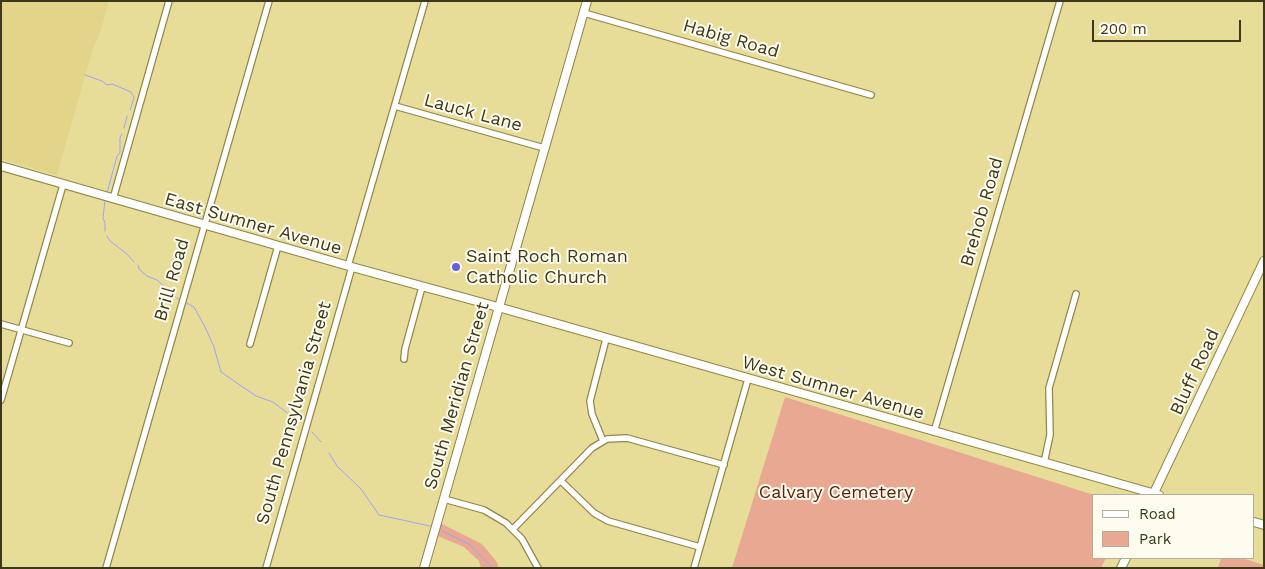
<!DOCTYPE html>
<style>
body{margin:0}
#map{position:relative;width:1265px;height:569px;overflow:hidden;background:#e8dc99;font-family:"Work Sans",sans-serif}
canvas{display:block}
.frame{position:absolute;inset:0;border:2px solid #3d381c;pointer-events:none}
.legend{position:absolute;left:1092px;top:494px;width:162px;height:65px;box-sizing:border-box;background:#fefcef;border:1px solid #b1ae9b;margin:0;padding:6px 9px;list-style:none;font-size:15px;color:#3d381c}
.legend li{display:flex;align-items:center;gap:10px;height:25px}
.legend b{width:25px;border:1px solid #b1ae9b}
.scale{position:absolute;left:1092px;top:20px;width:149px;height:22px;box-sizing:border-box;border:2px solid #3d381c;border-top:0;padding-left:6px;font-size:15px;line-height:18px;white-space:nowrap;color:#3d381c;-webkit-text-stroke:4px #fefcef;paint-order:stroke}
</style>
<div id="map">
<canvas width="1265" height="569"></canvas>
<div class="frame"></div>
<ul class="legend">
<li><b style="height:6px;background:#fff"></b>Road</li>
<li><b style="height:14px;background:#e8a892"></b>Park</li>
</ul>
<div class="scale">200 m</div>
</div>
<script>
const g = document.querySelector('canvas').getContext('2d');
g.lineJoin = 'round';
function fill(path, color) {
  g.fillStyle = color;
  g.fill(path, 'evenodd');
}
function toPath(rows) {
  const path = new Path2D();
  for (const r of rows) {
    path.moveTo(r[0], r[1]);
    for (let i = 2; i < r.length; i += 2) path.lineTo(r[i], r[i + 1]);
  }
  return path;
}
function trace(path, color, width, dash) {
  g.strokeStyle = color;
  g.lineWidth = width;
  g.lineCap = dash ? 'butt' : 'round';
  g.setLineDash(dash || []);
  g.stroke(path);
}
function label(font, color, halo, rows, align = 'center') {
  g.font = font + ' "Work Sans",sans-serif';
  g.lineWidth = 4;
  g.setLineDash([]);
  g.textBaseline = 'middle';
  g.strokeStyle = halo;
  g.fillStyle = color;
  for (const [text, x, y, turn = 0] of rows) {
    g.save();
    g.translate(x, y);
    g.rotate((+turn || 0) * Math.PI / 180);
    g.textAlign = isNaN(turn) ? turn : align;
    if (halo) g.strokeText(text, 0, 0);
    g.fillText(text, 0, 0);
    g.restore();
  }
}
fill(toPath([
 [1,1,109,1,100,33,93,48,57,175,1,159]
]), '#e2d589');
fill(toPath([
 [785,397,1094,495,1094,558,1106,558,1101,568,732,568],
 [440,523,482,544,496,561,499,568,481,568,479,561,464,547,438,536],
 [1221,558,1242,558,1264,565,1264,568,1218,568]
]), '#e8a892');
trace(toPath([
 [85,75,102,81,107,85,112,84,131,92,134,98,130,110],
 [124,128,127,116],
 [107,193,117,156,120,153,120,138,122,134],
 [105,200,103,218,105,223,105,231],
 [107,236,110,241,127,254,134,262],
 [138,265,139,269,147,276,157,280,179,300],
 [185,302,194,307,205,327,214,347,221,372,256,396,273,402,299,422],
 [312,432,321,442],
 [329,453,337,466,361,489,379,515,430,526],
 [442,531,469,544,493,568]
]), '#9ca3fa', 1);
const street = toPath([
 [584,13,871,95],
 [395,106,544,148],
 [113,199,169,1],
 [348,266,425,1],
 [1,324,69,343],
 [250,344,278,246],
 [404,359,405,349,422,287],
 [1,400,63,185],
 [934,432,1060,1],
 [603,441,592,414,590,401,606,339],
 [1044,463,1050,435,1049,388,1076,294],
 [561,481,594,513,608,521,700,547],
 [444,499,484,510,506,523,522,539,538,568],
 [513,529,592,448,607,439,627,438,724,465],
 [106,568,269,1],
 [266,568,352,267],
 [694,568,748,379]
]);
const secondary = toPath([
 [1,166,352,267,498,307,1159,495],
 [1153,495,1264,261],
 [1254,522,1264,525],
 [424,568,587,1],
 [1121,568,1126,558]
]);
trace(street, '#928746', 8);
trace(secondary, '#928746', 10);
trace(street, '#fff', 5.5);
trace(secondary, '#fff', 8);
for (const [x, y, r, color] of [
 [456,267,5,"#6461da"]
]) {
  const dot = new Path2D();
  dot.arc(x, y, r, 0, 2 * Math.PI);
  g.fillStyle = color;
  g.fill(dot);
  trace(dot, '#fefcef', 2);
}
label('18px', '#3d381c', '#fefcef', [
 ["Habig Road",731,39,16],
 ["Lauck Lane",473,113,15],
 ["Brehob Road",982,212,-74],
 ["East Sumner Avenue",253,224,16],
 ["Brill Road",172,280,-74],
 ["Bluff Road",1195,372,-65],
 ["West Sumner Avenue",833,388,16],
 ["South Meridian Street",457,396,-74],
 ["South Pennsylvania Street",294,413,-74]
]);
label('18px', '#3d381c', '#fefcef', [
 ["Saint Roch Roman",466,257],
 ["Catholic Church",466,278]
], 'left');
label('18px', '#5a1f08', '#fefcef', [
 ["Calvary Cemetery",836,493]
]);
</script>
